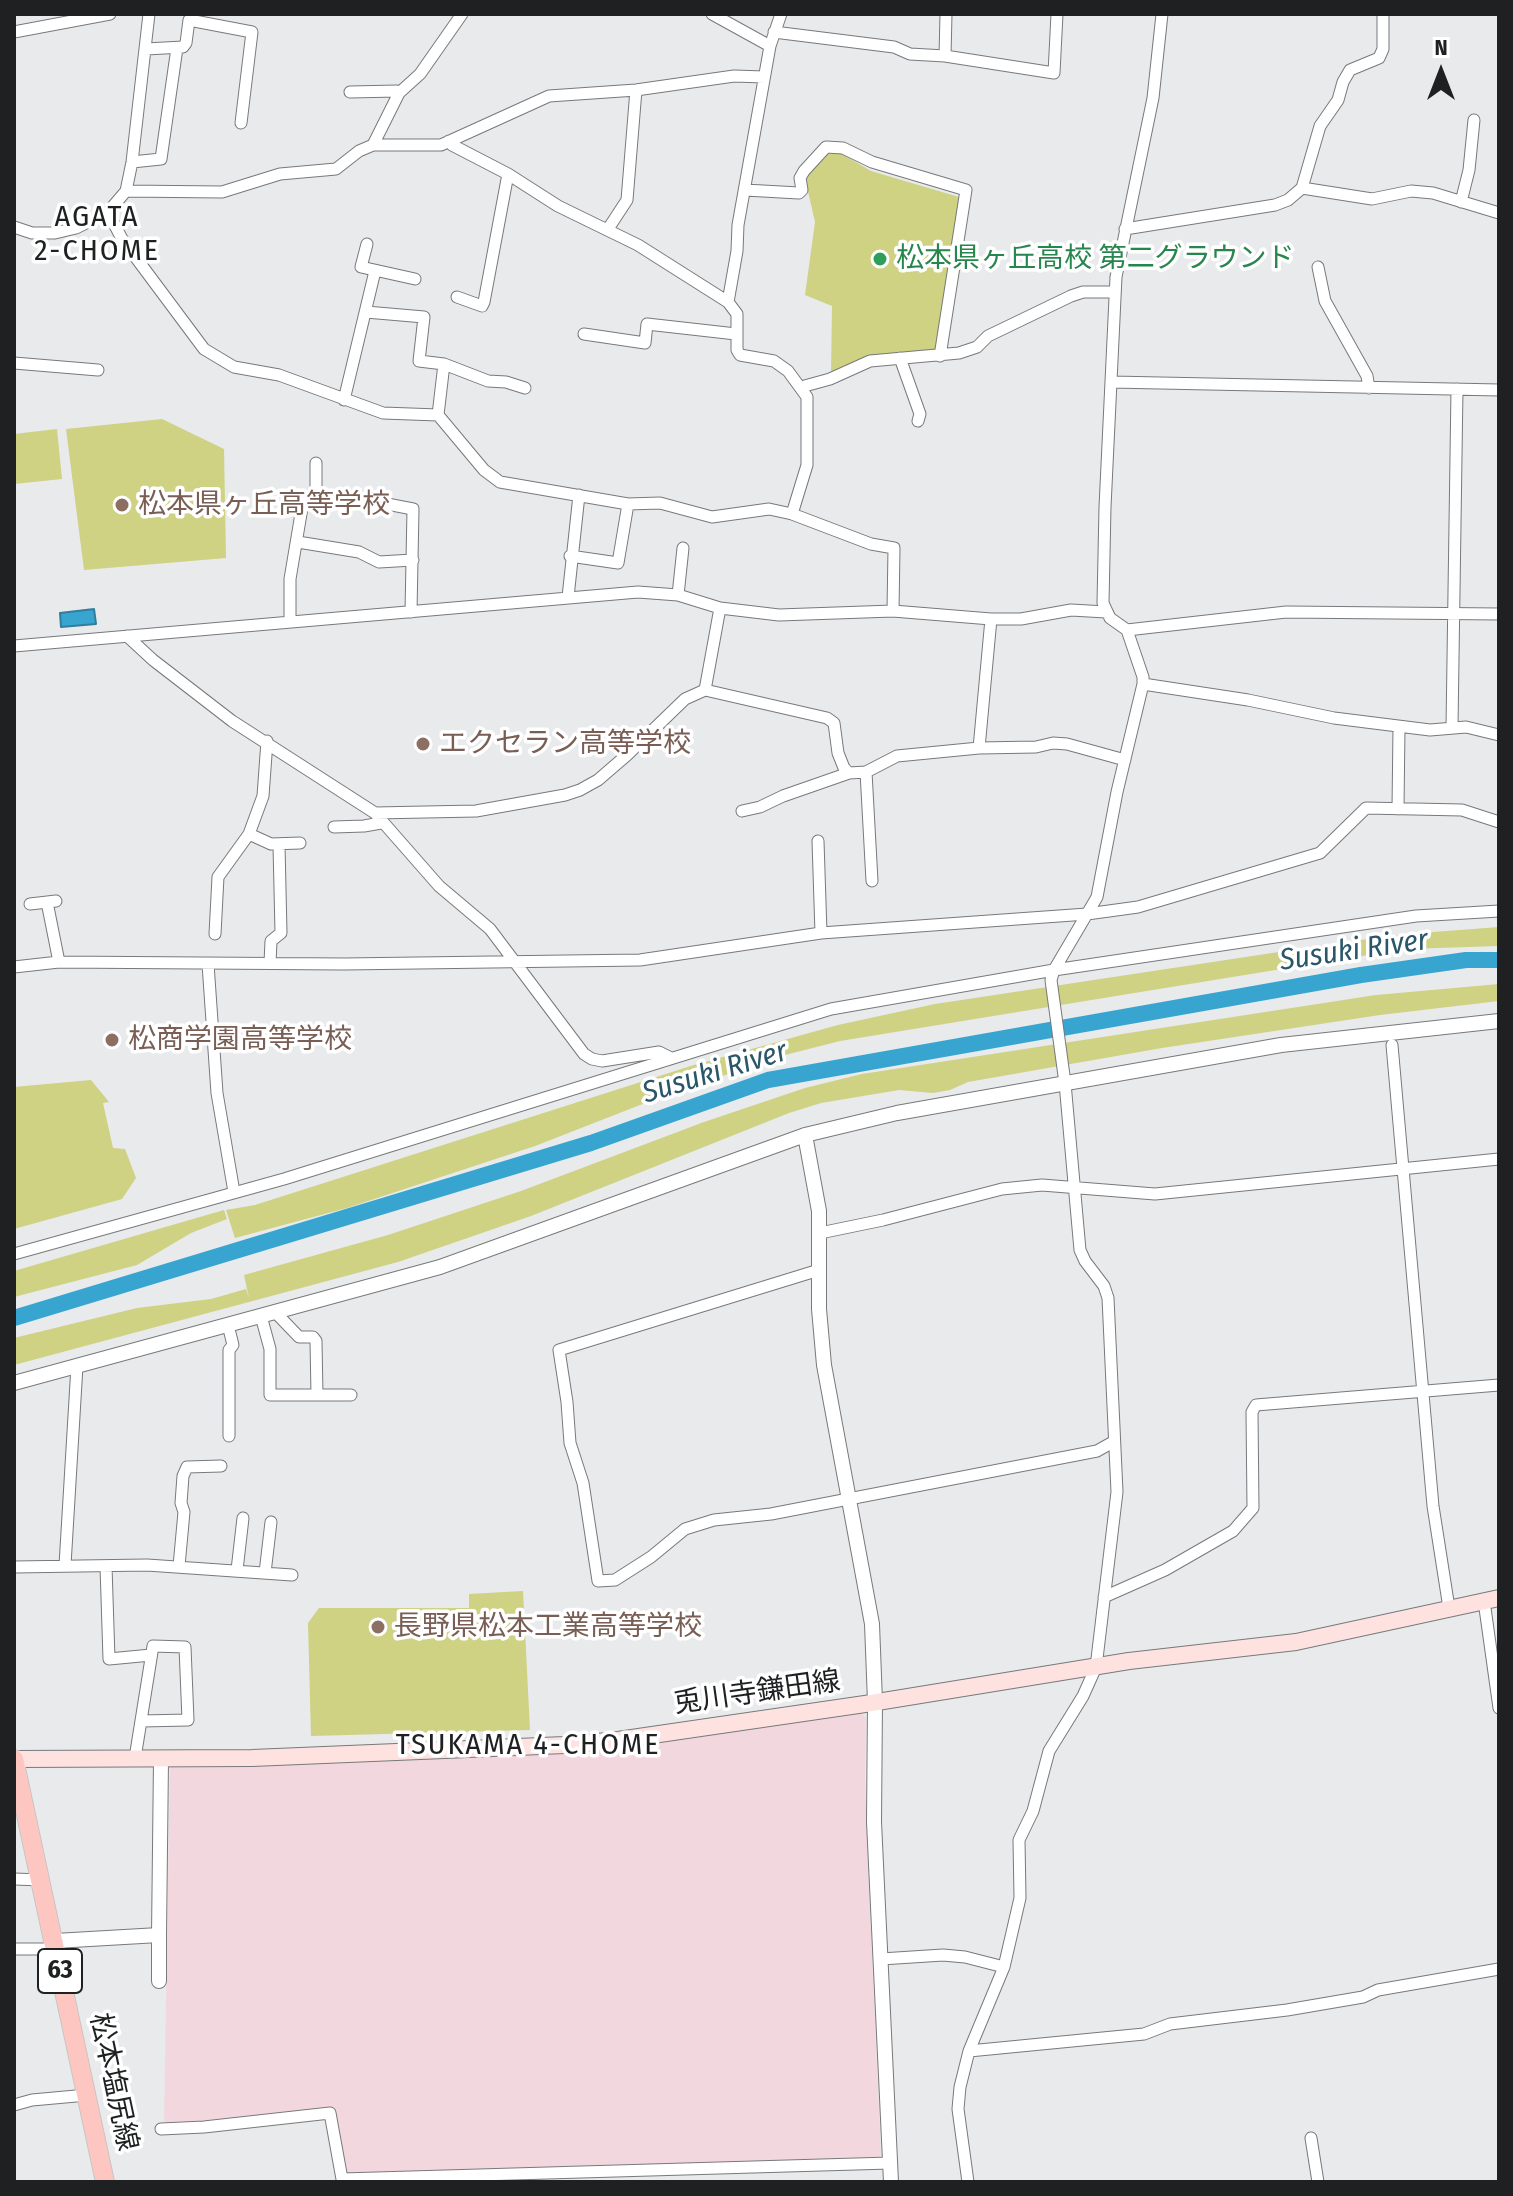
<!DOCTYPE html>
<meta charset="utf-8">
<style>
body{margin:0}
#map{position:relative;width:1513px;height:2196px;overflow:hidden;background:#e8eaec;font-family:"Fira Sans Condensed",sans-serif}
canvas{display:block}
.frame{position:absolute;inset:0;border:16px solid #1f2021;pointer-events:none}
.north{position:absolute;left:1401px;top:32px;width:80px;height:80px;-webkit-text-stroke:6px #fff;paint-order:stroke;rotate:0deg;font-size:22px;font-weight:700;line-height:32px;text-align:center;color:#1f2021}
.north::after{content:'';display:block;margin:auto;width:28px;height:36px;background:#1f2021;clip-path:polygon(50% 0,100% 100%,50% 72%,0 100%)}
</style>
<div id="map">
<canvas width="1513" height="2196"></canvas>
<div class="frame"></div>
<div class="north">N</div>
</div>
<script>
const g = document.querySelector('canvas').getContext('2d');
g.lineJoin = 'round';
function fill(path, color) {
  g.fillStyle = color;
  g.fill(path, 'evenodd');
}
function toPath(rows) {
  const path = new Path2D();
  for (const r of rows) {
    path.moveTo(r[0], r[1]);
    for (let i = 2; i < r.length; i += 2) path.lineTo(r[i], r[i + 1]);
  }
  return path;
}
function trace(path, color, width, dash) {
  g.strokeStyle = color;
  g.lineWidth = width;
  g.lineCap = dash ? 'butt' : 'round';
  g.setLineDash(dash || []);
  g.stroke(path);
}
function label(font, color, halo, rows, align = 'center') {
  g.font = font + ' "Fira Sans Condensed","Noto Sans JP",sans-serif';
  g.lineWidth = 7;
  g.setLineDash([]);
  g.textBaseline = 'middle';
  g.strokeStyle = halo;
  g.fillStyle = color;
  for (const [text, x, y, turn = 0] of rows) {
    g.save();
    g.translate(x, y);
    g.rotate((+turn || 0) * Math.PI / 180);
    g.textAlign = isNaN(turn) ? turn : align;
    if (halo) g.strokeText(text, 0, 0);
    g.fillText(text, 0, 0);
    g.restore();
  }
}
fill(toPath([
 [859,1709,866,1718,865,1778,868,1866,881,2155,877,2161,347,2174,344,2171,333,2110,167,2125,164,2120,170,1764,402,1758]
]), '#f2d8de');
fill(toPath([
 [827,154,842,154,871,171,959,197,938,350,831,374,832,306,805,295,815,222,805,178],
 [162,419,224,449,226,558,84,570,66,429],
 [57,429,62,479,14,484,14,434],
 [1499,927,1499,946,1408,949,1349,958,840,1041,781,1056,658,1098,535,1146,347,1208,235,1238,226,1210,255,1205,694,1065,838,1025,935,1004,1345,942,1407,934],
 [1499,984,1499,1001,1380,1015,1162,1048,968,1082,950,1090,933,1093,899,1090,821,1103,789,1113,531,1216,398,1262,14,1365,14,1338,137,1308,211,1299,246,1289,249,1298,244,1275,388,1235,521,1191,704,1122,805,1088,862,1074,1376,995],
 [91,1080,109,1102,103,1103,113,1148,125,1149,136,1178,122,1199,14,1229,14,1087],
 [224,1210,227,1219,191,1233,137,1265,14,1297,14,1271],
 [523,1591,530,1730,311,1736,308,1623,319,1608,469,1608,469,1594]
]), '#ced282');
const water = toPath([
 [94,609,96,624,61,627,60,613,94,609]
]);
fill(water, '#37a5d0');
trace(water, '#307d9c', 2);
trace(toPath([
 [14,1318,591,1143,768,1080,1361,975,1466,960,1499,960]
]), '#37a5d0', 16);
const minor = toPath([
 [712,14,770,46],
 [14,32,110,14],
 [774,32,894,47,910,54,945,56,1054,73,1057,14],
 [146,49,183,47,186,43,189,20,252,32,241,123],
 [945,56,946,14],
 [350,92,397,91,399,93],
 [449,141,452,145,508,174,558,206,638,245,728,302,737,314,737,350,740,355,774,361,788,371,807,397,807,465,792,514],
 [373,145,399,93,420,74,462,14],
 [132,162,161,159,177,48],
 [1302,188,1372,199,1411,191,1433,193,1499,213],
 [745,190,799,193,802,190,800,178,804,171,826,147,843,148,872,162,966,190,940,356],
 [126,191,132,162,149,14],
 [1461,202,1469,170,1474,120],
 [108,212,122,239,204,349,234,367,279,375,383,413,438,415,484,470,500,482,628,504,660,503,712,517,769,509,792,514,871,544,894,548,893,611],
 [14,227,32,233,55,233,76,228,108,212,126,191,222,192,280,174,336,169,359,151,373,145,441,145,549,96,636,90,734,76,764,77],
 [608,229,627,200,636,90],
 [1125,229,1275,205,1288,200,1302,188,1320,126,1338,100,1343,82,1350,70,1379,58,1383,49,1383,14],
 [367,244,361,267,415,279],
 [1318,267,1325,301,1367,376,1369,388],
 [457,297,482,306,484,302,508,174],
 [728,302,737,251,738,225,770,46,781,14],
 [366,312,424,317,419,361,444,364,488,381,506,382,525,388],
 [584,334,645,343,647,324,736,334],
 [900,358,920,414,918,421],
 [14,363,98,370],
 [1112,382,1499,390],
 [801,387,830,379,870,361,959,353,977,347,988,336,1071,296,1083,292,1115,292],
 [344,400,375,271],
 [438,415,444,364],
 [316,497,316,463],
 [298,542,359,552,379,562,413,560],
 [570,556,618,563,628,504],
 [678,595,683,548],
 [568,597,579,495],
 [290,622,290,579,304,496,356,498,413,509,411,612],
 [1127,630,1286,612,1499,614],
 [127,636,153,660,232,721,375,813,439,886,490,929,584,1054,592,1059,602,1061,659,1052,669,1057],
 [14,646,638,592,678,595,720,608,779,615,893,611,991,619,1021,619,1071,610,1106,612],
 [1143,684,1248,700,1334,718,1430,730,1466,727,1499,735],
 [705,690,720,608],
 [1452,727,1457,389],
 [267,741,263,796,249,834,271,844,300,843],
 [979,748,991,619],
 [866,772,872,881],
 [1398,809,1399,727],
 [742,811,760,807,783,796,849,773],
 [375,813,476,811,565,795,580,790,598,780,627,755,685,699,705,690,827,718,834,723,838,753,844,768,849,773,866,772,897,756,979,748,1036,747,1053,743,1067,744,1125,760],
 [334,827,364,826,381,823],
 [818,841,821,933],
 [47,902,59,962],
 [30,904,56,901],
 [215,934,218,877,249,834],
 [270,963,271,941,281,933,279,845],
 [208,964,217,1093,234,1192],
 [14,967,59,962,344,964,640,960,821,933,1087,914,1138,907,1320,853,1366,808,1462,810,1499,822],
 [1392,1045,1433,1506,1449,1608],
 [820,1233,883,1220,1002,1189,1042,1185,1155,1194,1499,1159],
 [14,1254,284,1179,831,1009,1054,970,1416,916,1499,911],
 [819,1270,559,1350,567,1402,570,1443,583,1483,598,1581,615,1580,651,1557,685,1529,714,1520,771,1514,1097,1451,1113,1442],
 [275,1312,299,1337,313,1337,316,1341,317,1395],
 [261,1316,270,1349,270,1395,351,1395],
 [228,1325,233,1345,229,1350,229,1436],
 [65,1565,77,1366],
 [106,1566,109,1659,151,1655],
 [179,1566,184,1512,181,1503,183,1476,187,1467,221,1466],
 [14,1567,147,1565,292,1575],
 [237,1570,243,1518],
 [265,1573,271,1522],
 [1104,1597,1165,1570,1233,1531,1253,1508,1252,1412,1256,1405,1499,1385],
 [1484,1601,1499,1708],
 [135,1758,153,1646,185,1647,188,1720,141,1721],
 [14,1879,42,1880],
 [14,1949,56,1949],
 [881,1959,943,1955,965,1957,1004,1967],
 [969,2051,1144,2034,1170,2024,1287,2010,1363,1997,1378,1990,1499,1969],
 [14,2105,32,2100,87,2095],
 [161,2129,204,2127,330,2113,342,2179,890,2163],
 [1311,2138,1318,2182],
 [968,2182,958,2109,960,2087,969,2051,1004,1967,1020,1898,1019,1840,1033,1811,1049,1751,1083,1696,1096,1667,1117,1492,1108,1298,1104,1286,1085,1261,1080,1250,1065,1083,1051,980,1054,970,1097,897,1117,792,1143,684,1143,677,1127,630,1110,618,1103,603,1105,507,1116,277,1153,98,1162,14]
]);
const tertiary = toPath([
 [805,1135,819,1211,819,1309,824,1365,872,1624,875,1702,874,1822,891,2182],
 [14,1383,440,1267,805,1135,897,1113,1281,1045,1499,1021],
 [159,1935,161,1760],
 [55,1941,159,1935,159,1981]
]);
const secondary = toPath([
 [14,1759,252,1758,565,1745,618,1740,865,1704,1129,1661,1296,1642,1499,1598]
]);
const primary = toPath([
 [14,1759,105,2182]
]);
trace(minor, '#77797c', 13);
trace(tertiary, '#77797c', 16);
trace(secondary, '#77797c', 18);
trace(primary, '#c5c5c5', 20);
trace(minor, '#fff', 11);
trace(tertiary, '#fff', 14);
trace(secondary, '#fee2e0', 16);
trace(primary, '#fec6c1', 18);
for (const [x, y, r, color] of [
 [880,259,8,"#2e9e5b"],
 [122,505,8,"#8d6e63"],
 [423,744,8,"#8d6e63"],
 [112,1040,8,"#8d6e63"],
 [378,1627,8,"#8d6e63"]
]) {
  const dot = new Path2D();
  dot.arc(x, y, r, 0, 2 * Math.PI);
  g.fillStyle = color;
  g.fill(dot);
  trace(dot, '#fff', 3);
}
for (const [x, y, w] of [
 [60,1971,44]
]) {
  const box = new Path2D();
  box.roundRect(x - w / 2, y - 22, w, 44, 6);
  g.fillStyle = '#fff';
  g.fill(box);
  trace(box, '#1f2021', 2);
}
label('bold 26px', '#1f2021', null, [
 ["63",60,1971]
]);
label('28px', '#27864d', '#fff', [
 ["松本県ヶ丘高校 第二グラウンド",896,259]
], 'left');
label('28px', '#785e54', '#fff', [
 ["松本県ヶ丘高等学校",138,505],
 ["エクセラン高等学校",439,744],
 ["松商学園高等学校",128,1040],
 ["長野県松本工業高等学校",394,1627]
], 'left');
label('28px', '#1f2021', '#fff', [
 ["兎川寺鎌田線",757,1693,-8],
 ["松本塩尻線",113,2082,78]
]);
g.letterSpacing = '2px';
label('30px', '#1f2021', '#fff', [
 ["AGATA",97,218],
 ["2-CHOME",97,252],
 ["TSUKAMA 4-CHOME",528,1746]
]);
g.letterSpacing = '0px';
label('italic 30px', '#2a5669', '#fff', [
 ["Susuki River",1354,951,-8],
 ["Susuki River",715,1073,-17]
]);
</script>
